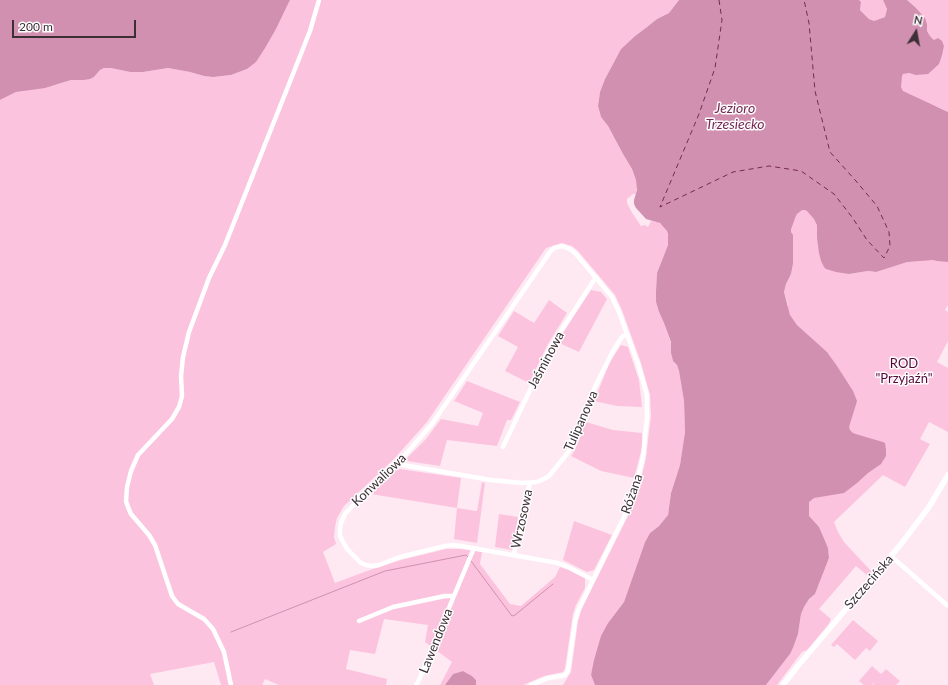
<!DOCTYPE html>
<meta charset="utf-8">
<style>
body{margin:0}
#map{position:relative;width:948px;height:685px;overflow:hidden;background:#fee9f3;font-family:Lato,sans-serif}
canvas{display:block}
.north{position:absolute;left:896px;top:12px;width:40px;height:40px;-webkit-text-stroke:3px #fdfdfd;paint-order:stroke;rotate:11deg;font-size:11px;font-weight:700;line-height:16px;text-align:center;color:#3d2f36}
.north::after{content:'';display:block;margin:auto;width:14px;height:18px;background:#3d2f36;clip-path:polygon(50% 0,100% 100%,50% 72%,0 100%)}
.scale{position:absolute;left:12px;top:20px;width:124px;height:18px;box-sizing:border-box;border:2px solid #3d2f36;border-top:0;padding-left:5px;font-size:12px;line-height:14px;white-space:nowrap;color:#3d2f36;-webkit-text-stroke:3px #fdfdfd;paint-order:stroke}
</style>
<div id="map">
<canvas width="948" height="685"></canvas>
<div class="north">N</div>
<div class="scale">200 m</div>
</div>
<script>
const g = document.querySelector('canvas').getContext('2d');
g.lineJoin = 'round';
function fill(path, color) {
  g.fillStyle = color;
  g.fill(path, 'evenodd');
}
function toPath(rows) {
  const path = new Path2D();
  for (const r of rows) {
    path.moveTo(r[0], r[1]);
    for (let i = 2; i < r.length; i += 2) path.lineTo(r[i], r[i + 1]);
  }
  return path;
}
function trace(path, color, width, dash) {
  g.strokeStyle = color;
  g.lineWidth = width;
  g.lineCap = dash ? 'butt' : 'round';
  g.setLineDash(dash || []);
  g.stroke(path);
}
function label(font, color, halo, rows, align = 'center') {
  g.font = font + ' Lato,sans-serif';
  g.lineWidth = 3;
  g.setLineDash([]);
  g.textBaseline = 'middle';
  g.strokeStyle = halo;
  g.fillStyle = color;
  for (const [text, x, y, turn = 0] of rows) {
    g.save();
    g.translate(x, y);
    g.rotate((+turn || 0) * Math.PI / 180);
    g.textAlign = isNaN(turn) ? turn : align;
    if (halo) g.strokeText(text, 0, 0);
    g.fillText(text, 0, 0);
    g.restore();
  }
}
fill(toPath([
 [290,0,679,0,669,13,657,19,647,27,635,36,621,49,605,79,600,92,598,106,601,117,608,126,623,154,632,169,636,180,637,185,636,194,633,194,627,199,627,203,631,211,641,226,645,225,648,227,651,221,658,222,664,226,667,231,668,235,668,245,657,273,656,291,656,302,659,312,664,323,671,343,671,353,673,361,677,365,679,371,684,401,685,432,680,465,671,493,668,515,659,526,650,533,645,542,624,602,608,623,591,675,595,685,563,685,571,672,578,621,582,608,628,516,638,491,646,458,649,431,651,417,650,395,641,363,622,310,615,295,578,251,572,246,562,243,546,248,427,422,393,460,344,506,337,518,335,527,334,537,336,544,323,552,335,583,367,571,401,560,446,549,461,549,482,552,480,564,510,604,521,606,555,577,560,567,569,570,585,578,585,588,576,605,573,614,565,668,563,672,544,676,523,685,476,685,476,680,472,676,463,671,453,674,445,685,440,685,452,662,425,642,428,625,384,619,375,654,350,650,346,669,387,679,386,685,279,685,265,679,262,685,221,685,214,662,150,674,154,685,0,685,0,100,16,92,55,85,71,80,84,80,94,77,100,70,104,68,111,68,130,72,143,72,168,68,190,72,204,76,213,77,231,75,247,69,276,29],
 [859,0,883,0,887,9,885,17,874,21,869,19,860,10,861,2],
 [907,0,948,0,948,112,938,107,910,102,891,78,906,73,918,74,934,40,930,36,927,31,927,24,919,12],
 [818,196,817,238,849,274,868,271,876,272,895,265,897,262,948,254,948,305,945,310,948,312,948,341,937,362,948,368,948,432,929,422,920,439,930,444,905,487,883,475,834,522,838,532,844,542,872,572,868,576,856,566,819,609,831,619,828,625,807,650,802,652,777,685,766,685,790,654,793,648,798,634,801,614,804,607,809,599,815,594,829,558,828,548,819,527,797,513,851,444,829,355,797,325,791,317,788,310,788,305,784,292,786,284,791,274,793,264,793,257,789,252,791,216],
 [591,290,601,292,607,299,579,352,557,342],
 [549,300,567,313,548,344,529,383,505,371,518,347,498,336,514,311,534,323],
 [621,345,628,347,639,380,642,407,617,406,594,401,610,362],
 [467,381,520,402,511,420,507,420,497,446,447,440,440,466,407,461,407,458,426,439,441,419,478,426,483,413,454,401],
 [586,422,613,430,642,433,642,448,634,478,601,471,571,456,575,450],
 [400,469,461,478,457,508,477,511,482,482,485,483,477,543,454,539,457,508,371,494,393,471],
 [499,514,518,517,512,550,495,547],
 [574,521,612,535,594,570,587,572,563,560],
 [853,620,878,641,870,651,866,648,855,660,837,644,834,647,831,645],
 [872,666,881,674,886,669,900,681,896,685,873,685,875,681,872,685,864,685,859,681]
]), '#fcc3de');
fill(toPath([
 [0,0,290,0,276,29,265,48,256,62,247,69,231,75,213,77,204,76,190,72,168,68,143,72,130,72,111,68,104,68,100,70,94,77,90,79,84,80,71,80,45,88,16,92,0,100],
 [679,0,859,0,861,2,860,10,869,19,874,21,885,17,887,9,883,0,907,0,916,8,925,18,927,24,927,31,930,36,934,40,938,38,942,41,944,46,942,55,939,64,928,74,916,75,909,73,903,74,902,76,901,87,903,91,948,112,948,262,937,261,933,260,907,262,876,272,868,271,849,274,836,272,826,269,824,267,821,261,819,253,817,238,817,225,814,219,807,211,805,210,802,210,797,214,795,218,793,224,791,229,791,232,793,235,793,264,791,274,786,284,784,292,790,315,797,325,827,352,837,366,853,391,857,401,849,427,850,430,853,433,859,435,883,442,885,443,886,450,886,456,881,464,868,473,857,483,844,493,814,498,809,502,809,516,819,527,823,536,828,548,829,558,815,594,809,599,804,607,801,614,798,634,793,648,790,654,766,685,595,685,591,675,594,660,601,636,608,623,624,602,645,542,650,533,659,526,668,515,671,493,680,465,685,432,684,401,679,371,677,365,673,361,671,353,671,342,664,323,659,312,656,302,656,291,657,273,668,245,668,234,667,231,660,223,646,219,636,208,634,204,634,200,637,190,636,180,632,169,623,154,608,126,601,117,598,106,600,92,605,79,621,49,635,36,647,27,657,19,669,13],
 [463,671,472,676,476,680,476,685,445,685,453,674]
]), '#d190b0');
trace(toPath([
 [471,561,512,616,515,615,553,584],
 [231,632,385,571,466,555,468,557]
]), '#d190b0', 1);
trace(toPath([
 [719,0,722,20,715,68,699,114,660,207,733,172,769,166,801,171,834,194,852,217,867,240,884,258,890,246,889,232,877,206,856,181,830,152,815,91,809,23,804,0]
]), '#762955', 1, [5, 4]);
trace(toPath([
 [503,447,550,348,596,277],
 [397,464,491,480,522,483,537,482,544,479,549,476,566,455,571,448,595,387,613,351,620,340,623,336,627,335],
 [514,555,521,516,530,483],
 [891,556,948,606],
 [359,621,393,607,445,596,454,596],
 [231,685,224,652,213,629,204,619,178,604,172,596,155,545,149,535,131,514,128,507,126,501,127,487,131,471,138,455,172,419,179,407,182,396,181,376,183,357,189,332,209,278,225,245,291,79,310,31,319,0],
 [416,685,418,682,474,548],
 [531,685,548,678,562,676,565,675,568,671,575,621,578,611,625,515,634,495,643,457,647,417,647,395,638,364,619,312,612,297,576,254,570,249,562,246,554,248,550,252,432,424,397,464,359,499,345,514,341,523,340,529,340,536,347,549,361,563,366,565,372,566,379,565,400,557,445,546,452,545,461,546,558,563,570,568,593,580]
]), '#fff', 4.5);
trace(toPath([
 [783,685,797,667,901,544,929,507,948,475]
]), '#fff', 5.5);
label('13px', '#3d2f36', '#fdfdfd', [
 ["Jaśminowa",546,360,-62],
 ["Tulipanowa",581,421,-66],
 ["Konwaliowa",379,480,-44],
 ["Różana",632,494,-71],
 ["Wrzosowa",522,519,-78],
 ["Szczecińska",869,582,-49],
 ["Lawendowa",436,641,-68]
]);
label('13px', '#57093a', '#fdfdfd', [
 ["ROD",904,364],
 ["\"Przyjaźń\"",904,379]
]);
label('italic 14px', '#762955', '#fdfdfd', [
 ["Jezioro",735,108],
 ["Trzesiecko",735,124]
]);
</script>
